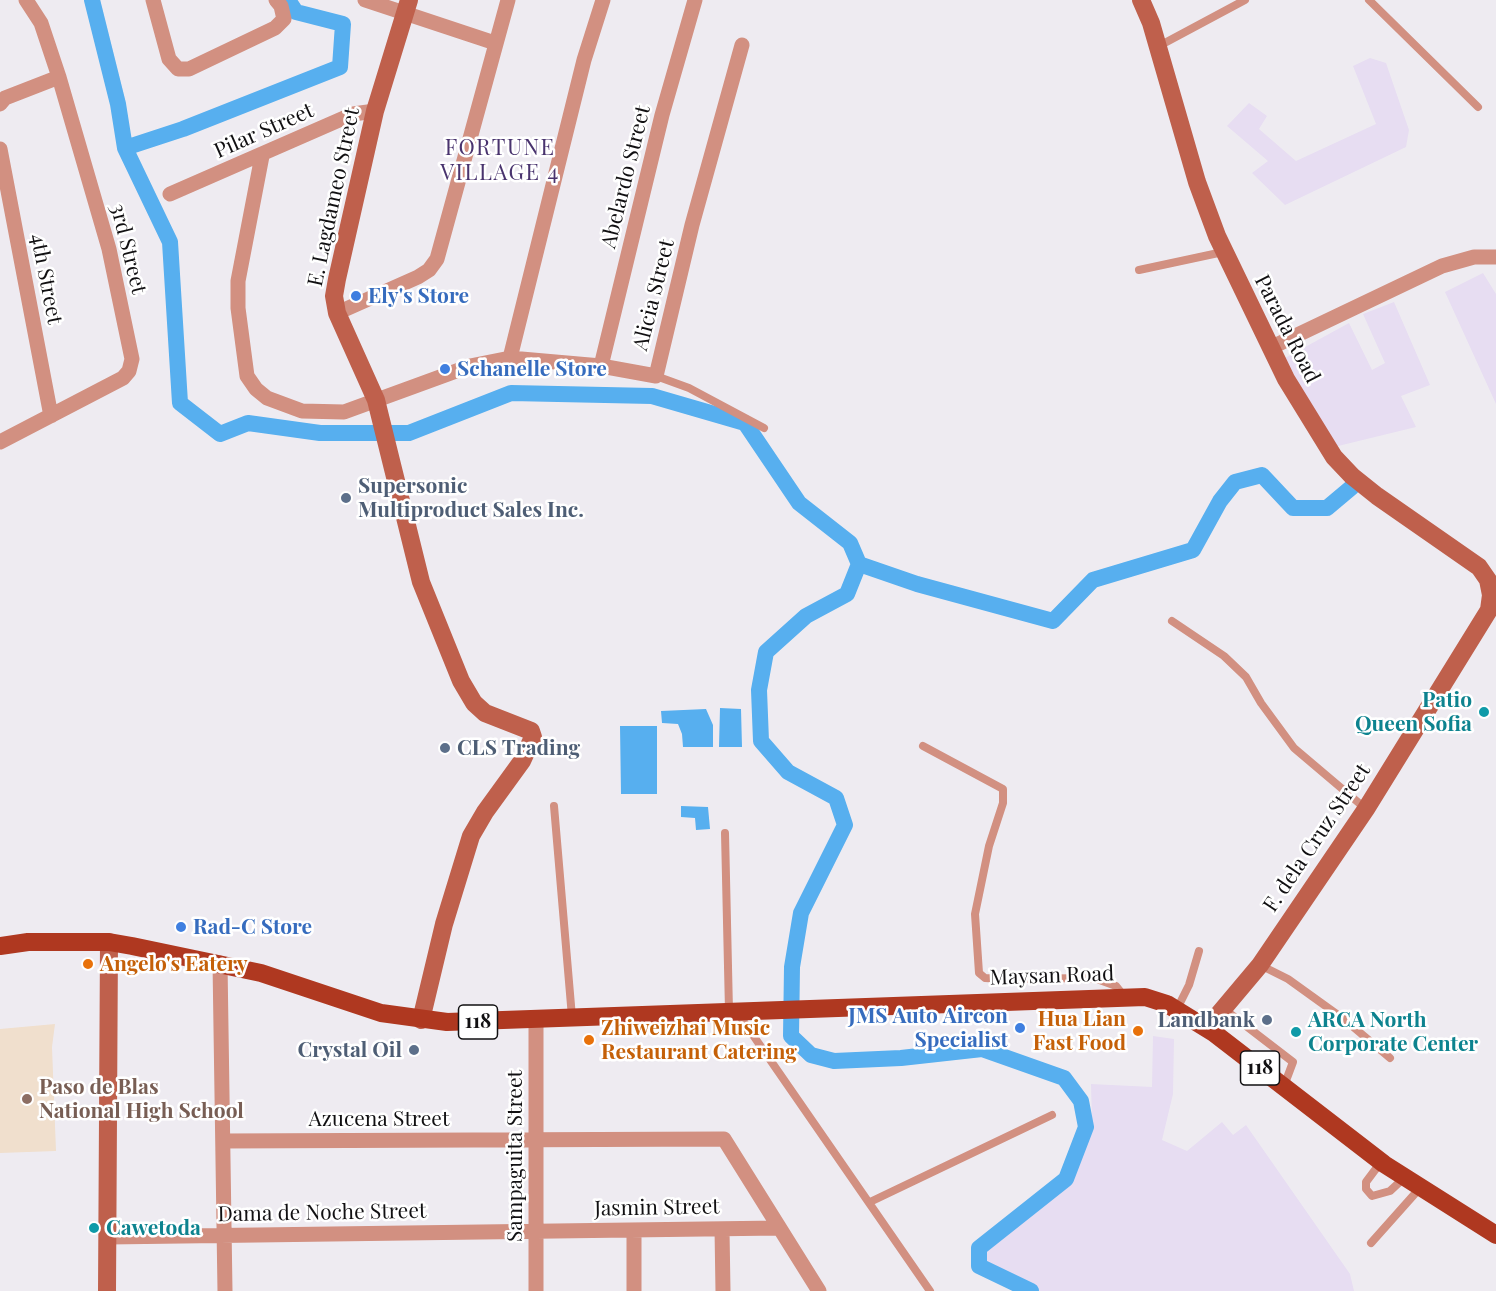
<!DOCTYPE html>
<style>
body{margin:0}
canvas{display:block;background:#eeebf1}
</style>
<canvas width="1496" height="1291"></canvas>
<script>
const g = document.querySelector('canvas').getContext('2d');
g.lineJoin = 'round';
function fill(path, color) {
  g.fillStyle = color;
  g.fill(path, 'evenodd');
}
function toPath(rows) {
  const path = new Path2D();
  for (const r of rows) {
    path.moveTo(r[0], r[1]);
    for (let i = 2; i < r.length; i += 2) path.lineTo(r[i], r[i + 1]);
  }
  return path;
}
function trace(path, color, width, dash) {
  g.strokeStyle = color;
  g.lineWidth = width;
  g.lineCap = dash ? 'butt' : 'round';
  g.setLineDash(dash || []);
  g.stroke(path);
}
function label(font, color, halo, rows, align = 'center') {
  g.font = font + ' "Playfair Display",serif';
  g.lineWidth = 5;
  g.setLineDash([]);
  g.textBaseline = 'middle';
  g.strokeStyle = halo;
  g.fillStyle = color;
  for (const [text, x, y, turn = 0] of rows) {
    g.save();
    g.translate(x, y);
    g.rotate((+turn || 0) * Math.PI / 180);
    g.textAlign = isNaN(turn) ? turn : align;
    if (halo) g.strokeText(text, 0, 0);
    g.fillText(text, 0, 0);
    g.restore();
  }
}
fill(toPath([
 [1370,58,1386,63,1409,130,1406,147,1285,205,1252,173,1268,161,1227,126,1249,103,1267,116,1259,129,1296,161,1376,124,1353,66],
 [1483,273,1496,294,1496,404,1445,292],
 [1394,302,1430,385,1401,396,1416,427,1334,447,1285,358,1349,323,1372,370,1385,363,1363,314],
 [1153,1036,1174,1039,1173,1094,1162,1140,1187,1151,1222,1122,1233,1135,1246,1125,1350,1274,1354,1291,1040,1291,983,1265,982,1249,1069,1186,1092,1121,1091,1084,1152,1087]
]), '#e7ddf2');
fill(toPath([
 [55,1024,52,1047,56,1151,0,1153,0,1029]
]), '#f0dfcd');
fill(toPath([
 [720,708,741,709,742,747,719,747],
 [706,709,713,725,713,747,683,747,682,734,678,724,662,723,661,711],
 [620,726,657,726,657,794,621,794],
 [681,806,708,807,710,829,696,830,695,818,681,817]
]), '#57afef');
trace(toPath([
 [92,0,118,104,125,148,170,242,180,403,220,434,248,423,320,433,409,433,511,393,652,396,745,423,799,503,850,543,859,564,847,594,806,616,766,652,759,690,761,741,788,772,836,798,845,825,801,913,792,967,791,1036,811,1055,834,1061,901,1058,982,1049,1064,1078,1081,1101,1086,1127,1066,1179,979,1248,979,1266,1031,1291],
 [125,148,183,129,340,67,343,24,296,12,288,0],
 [859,564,917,584,1053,621,1093,580,1193,550,1220,501,1235,482,1262,475,1293,508,1327,508,1352,487]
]), '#57afef', 16);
trace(toPath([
 [1369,0,1478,107],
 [1159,46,1245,0],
 [1139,270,1223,252],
 [656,376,689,388,764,428],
 [1172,621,1224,656,1246,677,1261,703,1294,748,1366,809],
 [923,746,1003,789,1003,803,989,846,975,914,979,973,985,978,1001,979,1094,978,1116,986,1124,996],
 [554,806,572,1017],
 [725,833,729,1011],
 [1260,965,1288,979,1345,1020,1390,1058],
 [1177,1009,1189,985,1199,951],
 [1224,1009,1293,1062,1284,1086],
 [737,1012,930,1291],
 [1381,1162,1366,1182,1366,1189,1372,1196,1390,1191,1404,1178],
 [870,1202,1052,1115],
 [1371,1243,1420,1188]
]), '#d29081', 8);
trace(toPath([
 [153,0,169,59,178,69,189,69,275,28,284,19,281,6,276,0],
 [365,0,495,43],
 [0,104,5,98,59,77],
 [0,149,51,416],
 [262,156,238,281,238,308,247,376,256,389,267,398,302,411,344,412,470,366,510,358,601,366,656,376,692,225,742,45],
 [170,194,353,114,375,111],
 [337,313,418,277,429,270,437,259,508,0],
 [1270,348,1442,266,1474,257,1496,257],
 [510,358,584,60,603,0],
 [601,366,662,115,695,0],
 [0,442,123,378,129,371,132,359,109,249,59,77,41,23,26,0],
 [220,963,225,1291],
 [536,1020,536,1291],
 [223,1141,724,1139,819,1291],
 [722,1229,723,1291],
 [634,1230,634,1291],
 [108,1237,779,1228]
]), '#d29081', 15);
trace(toPath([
 [409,0,375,111,337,279,334,296,337,313,376,400,421,582,461,681,474,703,485,713,531,731,533,737,522,761,485,812,471,836,444,924,421,1020],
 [1141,0,1151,23,1197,182,1217,236,1286,379,1334,457,1352,476,1377,496,1479,567,1488,580,1491,595,1489,610,1366,809,1260,965,1207,1028],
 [107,1291,109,942]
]), '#bf604c', 18);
trace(toPath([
 [0,946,28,942,109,942,132,946,261,973,381,1013,447,1022,1145,997,1167,1004,1214,1033,1384,1164,1496,1235]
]), '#af3820', 18);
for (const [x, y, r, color] of [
 [356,296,6,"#3f7fe0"],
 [445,369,6,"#3f7fe0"],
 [346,498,6,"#5c6f8a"],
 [1484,712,6,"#0f9aa8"],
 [445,748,6,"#5c6f8a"],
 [181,927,6,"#3f7fe0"],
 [88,964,6,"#e8710a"],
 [1267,1020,6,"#5c6f8a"],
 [1020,1028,6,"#3f7fe0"],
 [1138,1031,6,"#e8710a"],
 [1296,1032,6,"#0f9aa8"],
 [589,1040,6,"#e8710a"],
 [414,1050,6,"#5c6f8a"],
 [27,1099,6,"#8d6e63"],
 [94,1228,6,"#0f9aa8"]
]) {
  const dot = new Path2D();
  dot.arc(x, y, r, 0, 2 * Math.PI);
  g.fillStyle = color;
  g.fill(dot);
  trace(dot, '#fff', 2);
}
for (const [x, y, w] of [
 [478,1022,39],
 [1260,1068,39]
]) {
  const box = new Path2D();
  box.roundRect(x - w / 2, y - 17, w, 34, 4.5);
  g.fillStyle = '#fff';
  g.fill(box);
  trace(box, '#111012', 1.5);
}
label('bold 20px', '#111012', null, [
 ["118",478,1022],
 ["118",1260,1068]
]);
label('21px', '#111012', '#fff', [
 ["Pilar Street",264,131,-24],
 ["Abelardo Street",626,177,-76],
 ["E. Lagdameo Street",334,197,-78],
 ["3rd Street",128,249,76],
 ["4th Street",46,279,79],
 ["Alicia Street",654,295,-76],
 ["Parada Road",1287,329,63],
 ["F. dela Cruz Street",1317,838,-56],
 ["Maysan Road",1052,976,-2],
 ["Azucena Street",379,1119],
 ["Sampaguita Street",515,1156,-90],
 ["Jasmin Street",657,1208,-1],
 ["Dama de Noche Street",322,1213,-1]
]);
label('bold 21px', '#366cbe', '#fff', [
 ["Ely's Store",368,296],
 ["Schanelle Store",457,369],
 ["Rad-C Store",193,927],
 ["JMS Auto Aircon",1008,1016,"right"],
 ["Specialist",1008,1040,"right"]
], 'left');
label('bold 21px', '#4e5e75', '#fff', [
 ["Supersonic",358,486],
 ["Multiproduct Sales Inc.",358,510],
 ["CLS Trading",457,748],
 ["Landbank",1255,1020,"right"],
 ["Crystal Oil",402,1050,"right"]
], 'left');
label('bold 21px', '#0d838f', '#fff', [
 ["Patio",1472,700,"right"],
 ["Queen Sofia",1472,724,"right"],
 ["ARCA North",1308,1020],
 ["Corporate Center",1308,1044],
 ["Cawetoda",106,1228]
], 'left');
label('bold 21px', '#c56008', '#fff', [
 ["Angelo's Eatery",100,964],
 ["Hua Lian",1126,1019,"right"],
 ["Fast Food",1126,1043,"right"],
 ["Zhiweizhai Music",601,1028],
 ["Restaurant Catering",601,1052]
], 'left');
label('bold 21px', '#785e54', '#fff', [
 ["Paso de Blas",39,1087],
 ["National High School",39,1111]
], 'left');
g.letterSpacing = '1.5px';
label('22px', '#49336e', '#fff', [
 ["FORTUNE",500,148],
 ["VILLAGE 4",500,173]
]);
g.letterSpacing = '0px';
</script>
